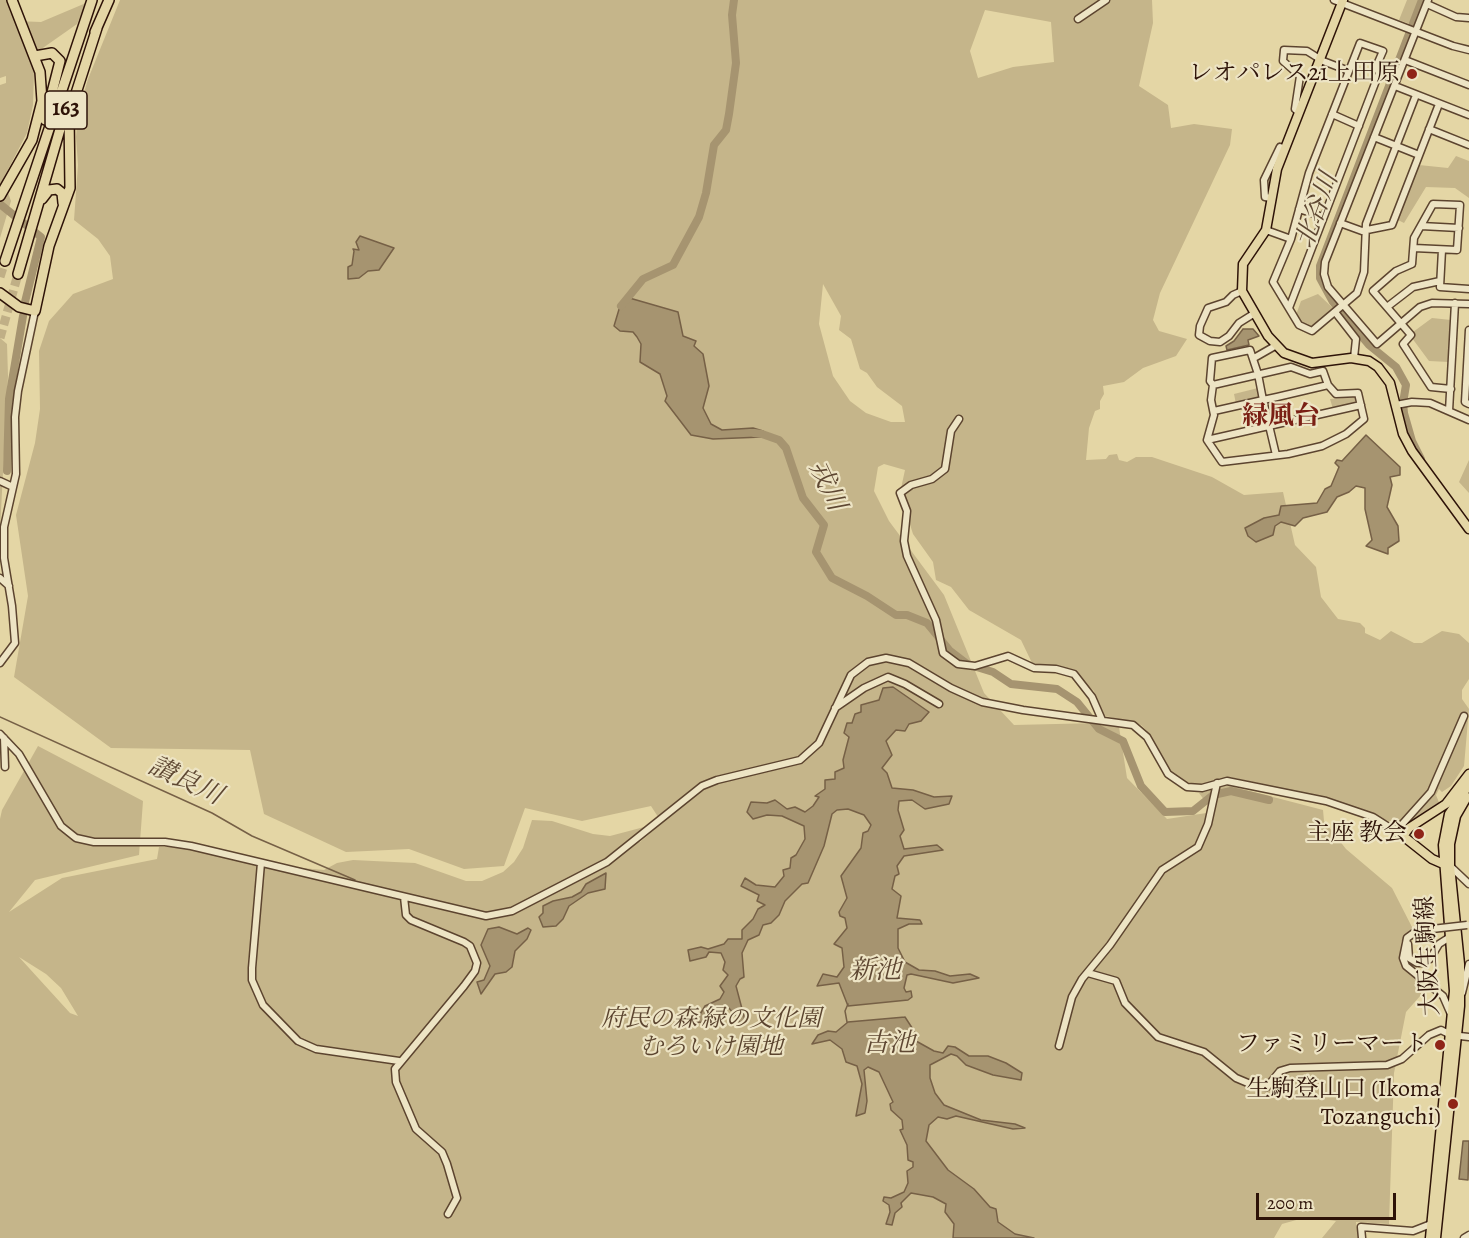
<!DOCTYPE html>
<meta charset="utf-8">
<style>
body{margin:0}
#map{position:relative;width:1469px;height:1238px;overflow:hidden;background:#e4d6a5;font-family:Alegreya,serif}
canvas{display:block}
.scale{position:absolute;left:1256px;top:1193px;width:140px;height:27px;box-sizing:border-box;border:3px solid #2e1308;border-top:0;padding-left:8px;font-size:18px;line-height:21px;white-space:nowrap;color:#2e1308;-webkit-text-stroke:4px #ede4c4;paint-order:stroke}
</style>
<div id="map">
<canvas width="1469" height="1238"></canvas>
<div class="scale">200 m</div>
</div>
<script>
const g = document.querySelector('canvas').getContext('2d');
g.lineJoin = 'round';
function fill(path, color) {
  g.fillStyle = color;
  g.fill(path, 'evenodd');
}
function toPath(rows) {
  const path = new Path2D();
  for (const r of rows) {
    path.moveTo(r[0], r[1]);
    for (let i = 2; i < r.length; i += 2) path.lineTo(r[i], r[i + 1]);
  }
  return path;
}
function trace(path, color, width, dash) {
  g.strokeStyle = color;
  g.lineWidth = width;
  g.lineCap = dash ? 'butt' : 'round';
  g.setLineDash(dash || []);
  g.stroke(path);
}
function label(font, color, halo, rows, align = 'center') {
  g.font = font + ' Alegreya,"Noto Serif JP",serif';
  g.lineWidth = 4.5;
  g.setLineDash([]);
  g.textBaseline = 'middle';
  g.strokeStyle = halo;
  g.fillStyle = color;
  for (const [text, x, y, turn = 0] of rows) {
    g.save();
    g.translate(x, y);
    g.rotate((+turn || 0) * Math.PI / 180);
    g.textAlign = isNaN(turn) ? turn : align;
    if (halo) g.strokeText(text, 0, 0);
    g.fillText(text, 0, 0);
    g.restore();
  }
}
fill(toPath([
 [0,0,8,0,10,12,16,21,41,22,86,3,77,24,30,57,34,72,33,105,27,133,3,179,11,201,0,238,0,85,6,83,6,76,0,78],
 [120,0,1152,0,1153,23,1139,86,1168,105,1171,128,1194,124,1232,129,1230,145,1160,293,1153,320,1159,331,1187,339,1176,356,1143,368,1124,382,1103,386,1104,394,1100,401,1100,409,1095,411,1089,428,1086,460,1106,459,1109,455,1117,454,1119,460,1127,462,1136,457,1152,457,1212,477,1244,495,1283,492,1295,545,1316,567,1321,597,1338,619,1360,623,1365,628,1365,633,1380,640,1391,631,1414,643,1422,643,1442,631,1459,634,1469,643,1469,679,1462,690,1462,699,1469,709,1464,766,1451,786,1442,792,1439,789,1436,795,1440,805,1405,827,1326,798,1230,777,1202,784,1183,782,1169,773,1149,733,1141,725,1102,715,1098,710,1094,691,1072,672,1033,665,1021,640,969,610,951,587,936,580,933,562,913,534,900,493,905,470,884,464,878,467,874,491,889,521,944,595,984,693,1014,725,1098,723,1119,727,1127,778,1167,819,1213,812,1199,793,1227,785,1323,810,1324,821,1346,849,1392,888,1413,929,1401,942,1400,957,1404,969,1428,987,1406,1012,1394,1073,1389,1224,1356,1222,1358,1238,1322,1238,1336,1221,1307,1217,1282,1224,1274,1238,0,1238,0,819,2,810,38,746,143,801,139,855,35,880,9,912,62,878,157,859,159,847,184,847,282,871,291,867,324,870,337,863,353,860,415,863,466,881,482,881,503,872,514,862,523,848,532,820,552,821,593,834,610,836,648,826,633,836,640,842,662,823,651,806,582,821,525,808,504,866,464,869,409,849,346,852,264,814,250,750,111,748,14,677,28,596,16,515,35,443,40,409,39,351,49,321,73,294,113,279,110,256,98,239,74,220,78,165,76,137,78,113,88,79],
 [985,10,1051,22,1054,62,1013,67,978,78,970,51],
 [823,284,841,316,839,330,851,339,860,369,867,373,877,387,902,406,905,422,891,422,866,413,850,401,833,376,819,324],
 [19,957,46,974,61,988,78,1016,70,1013],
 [1407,0,1419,0,1410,24,1399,20],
 [1456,156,1469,161,1469,198,1455,188,1426,187,1404,223,1396,219,1419,165,1448,168],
 [1318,294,1335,310,1311,328,1300,324,1296,315,1301,301],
 [1432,318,1451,320,1449,362,1429,361,1412,338,1415,336,1413,332],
 [0,338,7,344,8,376,0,530],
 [1258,388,1260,398,1236,404,1234,394],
 [1355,397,1356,404,1333,409,1330,399],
 [1469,460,1469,493,1459,482]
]), '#c5b58a');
const water = toPath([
 [360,236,394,248,379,270,368,271,359,278,348,279,348,267,352,265,354,251,353,249,359,250,356,242,360,236],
 [626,297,678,312,683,336,696,341,694,346,703,354,709,386,703,408,711,424,722,430,753,428,763,431,762,437,713,439,691,435,665,401,667,396,660,374,640,362,641,344,637,337,633,332,620,331,614,326,620,306,626,297],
 [1243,329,1253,329,1259,336,1248,340,1249,345,1227,350,1226,346,1234,341,1243,329],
 [1366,435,1400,467,1400,475,1390,477,1392,485,1387,507,1398,526,1399,541,1388,548,1388,554,1366,546,1372,540,1365,509,1365,488,1356,486,1349,492,1337,497,1327,512,1303,518,1295,526,1281,522,1275,526,1273,535,1256,542,1248,536,1245,528,1264,518,1279,515,1281,506,1317,503,1325,489,1331,486,1339,467,1335,463,1337,460,1342,461,1366,435],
 [893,687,929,712,921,721,909,724,905,731,896,730,886,741,892,755,882,768,887,773,892,788,913,790,934,797,952,796,949,804,925,809,912,800,899,801,898,810,904,830,900,836,904,849,937,845,943,850,904,856,897,866,899,874,895,876,892,889,901,896,897,918,920,920,922,924,909,924,898,929,898,948,905,962,919,970,935,971,950,976,970,974,979,978,953,983,911,974,907,975,904,988,906,992,911,991,912,997,908,1000,848,1006,839,983,817,986,823,974,837,977,844,967,842,948,834,944,847,928,845,918,840,916,839,912,847,898,841,876,861,848,863,833,868,831,871,825,864,815,848,809,837,810,832,814,824,846,808,883,802,884,785,901,779,915,771,923,763,925,759,935,748,940,742,953,744,977,740,979,736,986,746,1024,739,1024,739,1020,728,1007,720,1008,702,1022,691,1023,690,1019,699,1016,705,1006,720,999,724,992,720,986,728,975,723,970,725,962,721,953,709,952,706,957,690,961,688,950,701,947,708,949,724,944,728,939,742,939,742,930,753,919,758,909,765,905,757,901,759,895,741,886,745,878,756,885,775,887,784,876,783,870,790,868,791,858,796,855,805,839,804,826,782,816,767,815,753,819,747,812,751,802,767,803,775,800,787,809,795,807,805,812,813,806,819,797,815,796,825,789,825,780,835,779,835,772,844,768,843,760,849,737,844,733,847,723,852,723,855,714,861,712,861,705,879,700,883,688,893,687],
 [606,873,605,889,588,893,569,906,563,919,556,926,543,927,539,917,543,913,543,906,553,901,572,897,581,892,586,884,606,873],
 [499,927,517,934,528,928,531,930,527,939,515,951,512,967,506,972,495,974,481,994,477,982,484,980,490,966,481,945,488,929,499,927],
 [905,1017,918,1037,916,1041,934,1051,943,1053,948,1046,955,1047,969,1056,988,1056,1006,1063,1022,1073,1021,1080,993,1075,966,1065,957,1056,951,1054,930,1065,930,1078,935,1093,944,1105,981,1120,1015,1124,1025,1128,1013,1129,956,1116,947,1119,938,1117,929,1125,926,1141,948,1170,974,1189,990,1207,996,1209,998,1222,1015,1234,1034,1238,953,1238,954,1224,945,1212,946,1204,933,1197,911,1193,901,1203,902,1207,895,1213,892,1225,886,1224,890,1212,889,1205,883,1201,884,1197,891,1198,904,1192,908,1183,907,1171,913,1167,913,1162,908,1160,907,1145,900,1130,903,1129,902,1120,891,1110,890,1104,893,1102,879,1072,868,1067,864,1070,867,1101,865,1113,856,1116,862,1084,857,1066,846,1062,842,1049,830,1040,812,1044,818,1035,828,1031,836,1032,848,1022,905,1017],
 [1463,1141,1469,1141,1468,1180,1459,1179,1463,1141]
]);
fill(water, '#a69470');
trace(water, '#766046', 1.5);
trace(toPath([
 [0,717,212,813,252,836,355,880],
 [847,1022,845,1011,848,1004]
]), '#766046', 1.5);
trace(toPath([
 [0,204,41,237,25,302],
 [621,306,643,279,673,265,699,217,706,193,714,145,726,130,729,114,736,63,732,15,734,0],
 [754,433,762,434,779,440,786,448,803,498,824,525,816,552,832,578,867,596,896,615,907,615,927,623,950,651,967,664,993,672,1011,684,1057,689,1077,702,1099,729,1123,741,1141,786,1165,812,1193,811,1213,795,1231,791,1269,800],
 [1421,459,1412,441,1404,413,1403,403,1406,385,1396,367,1369,345,1333,302,1320,278,1320,266,1422,0],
 [7,471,9,399,23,316]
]), '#a69470', 8);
trace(toPath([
 [0,277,5,261],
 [0,338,18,274]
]), '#c0af86', 9, [9, 4.5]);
const minor = toPath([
 [1334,0,1453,46,1469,50],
 [1428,0,1325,262,1324,274,1328,287,1377,344,1420,307,1432,303,1469,304],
 [1427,4,1456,17,1469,18],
 [1078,19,1106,0],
 [1405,60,1469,85],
 [1395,86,1469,115],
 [1299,112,1295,109,1300,76,1283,61,1284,50,1307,51,1323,61,1349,71],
 [1332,114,1359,126],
 [1429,129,1469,145],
 [1374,137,1419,155],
 [1271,198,1265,197,1264,180,1280,147,1285,149],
 [1299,209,1323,217],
 [1340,223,1362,231,1392,225,1439,104],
 [1421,226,1459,228],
 [1266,230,1291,239],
 [1414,248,1457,250,1460,205,1433,204,1414,238,1412,264,1396,271,1373,291,1411,335,1403,344,1431,387,1451,389],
 [1442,250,1440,287,1469,289],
 [1242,291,1233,295,1226,302,1208,308,1200,326,1199,335,1210,341,1220,342,1229,336,1239,323,1255,313],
 [1387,307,1413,287,1440,281],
 [1289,308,1379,73,1376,67,1383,51,1360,43,1309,173,1291,239,1273,282,1299,325,1312,331,1357,293,1364,272,1366,224,1416,95],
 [1335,312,1356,339,1354,358],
 [1469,330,1465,402,1469,404],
 [1254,358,1275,346],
 [1213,385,1291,367,1310,374,1323,371,1328,385],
 [1396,405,1412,402,1430,403,1469,420],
 [1214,411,1263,400,1277,397,1328,385,1336,394,1358,393,1364,419,1346,434,1322,446,1288,454,1222,462,1207,440,1214,415,1211,400,1213,385,1210,381,1212,358,1250,350,1258,374,1263,400,1276,455],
 [1449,411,1455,303],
 [959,419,951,431,945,469,932,479,911,485,900,493,907,511,904,541,907,556,936,620,943,653,958,664,975,666,1008,656,1034,668,1056,669,1074,674,1092,697,1102,720],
 [1207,440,1361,405],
 [0,481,13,487],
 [0,578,9,586],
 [0,663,15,643,12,606,4,558,4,527,16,474,15,417,18,391,35,311],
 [835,708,864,688,888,677,905,684,939,704],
 [0,734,19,754,61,826,76,838,94,842,165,842,191,846,486,916,512,911,607,862,702,786,717,780,800,760,819,743,851,675,868,662,886,658,909,663,951,688,982,702,1023,710,1133,725,1147,737,1168,774,1187,787,1202,788,1227,781,1326,801,1373,817,1403,836],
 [4,738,5,767],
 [1397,830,1431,792,1464,716],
 [261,863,252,968,252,980,263,1005,298,1041,316,1049,399,1061],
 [1450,866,1469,884],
 [404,897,406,915,411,920,464,942,470,946,477,963,475,971,464,986,395,1069,396,1082,416,1129,442,1152,447,1164,457,1198,448,1214],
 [1432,925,1422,927,1407,938,1403,958,1406,966,1443,996,1450,1012],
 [1408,944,1409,958,1417,963,1422,963,1430,959,1439,944,1450,937],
 [1088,973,1116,981,1125,1003,1158,1037,1204,1052,1236,1078,1255,1086,1267,1087,1280,1071,1290,1068,1387,1065,1402,1059,1429,1035,1441,1030,1451,1035,1469,1037],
 [1462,993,1469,964],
 [1059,1046,1072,997,1082,979,1110,945,1162,870,1198,847,1208,824,1217,783],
 [1362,1238,1361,1227,1413,1231,1431,1224],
 [1464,1238,1469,1235]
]);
const major = toPath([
 [1343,0,1277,169,1266,230,1243,264,1242,291,1268,336,1284,353,1312,363,1351,358,1369,361,1378,367,1390,383,1403,434,1412,451,1469,529],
 [1448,866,1432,859,1403,836,1409,828,1446,804,1469,774],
 [1430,1238,1454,991,1443,845,1449,814,1469,785],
 [1436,1238,1460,1006,1460,964,1450,866,1450,844,1456,816,1467,797]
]);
const highway = toPath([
 [95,32,109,0],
 [35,56,52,53,60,61,45,120],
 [0,196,32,140,42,101,40,72,12,0],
 [42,199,49,190,57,189,62,193,63,203],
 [5,261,92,0],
 [18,274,65,112],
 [0,293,19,307,35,311,49,246,70,188,69,115,97,28]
]);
trace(minor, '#5c442f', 9);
trace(major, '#2e1308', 11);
trace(highway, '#2e1308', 12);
trace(minor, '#ede4c4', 6);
trace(major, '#e4d6a5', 8);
trace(highway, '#e4d6a5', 9);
const minorBridge = toPath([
 [1432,929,1467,925]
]);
trace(minorBridge, '#5c442f', 9, []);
trace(minorBridge, '#ede4c4', 6);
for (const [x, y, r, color] of [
 [1412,74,6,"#8f2418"],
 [1419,834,6,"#8f2418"],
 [1440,1045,6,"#8f2418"],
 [1453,1104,6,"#8f2418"]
]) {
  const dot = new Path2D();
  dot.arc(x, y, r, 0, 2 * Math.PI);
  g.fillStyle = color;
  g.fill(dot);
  trace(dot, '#ede4c4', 2);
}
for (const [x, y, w] of [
 [66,110,42]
]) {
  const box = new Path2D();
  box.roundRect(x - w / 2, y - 19, w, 38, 4.5);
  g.fillStyle = '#ede4c4';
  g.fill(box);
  trace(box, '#2e1308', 1.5);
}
label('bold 22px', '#2e1308', null, [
 ["163",66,110]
]);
label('24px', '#2e1308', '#ede4c4', [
 ["レオパレス21上田原",1400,74],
 ["主座 教会",1407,834],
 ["ファミリーマート",1428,1045],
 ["生駒登山口 (Ikoma",1441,1090],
 ["Tozanguchi)",1441,1118]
], 'right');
label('24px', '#2e1308', '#ede4c4', [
 ["大阪生駒線",1429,956,-93]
]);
label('italic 24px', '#5b442f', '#ede4c4', [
 ["府民の森 緑の文化園",711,1020],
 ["むろいけ園地",711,1048]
]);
label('italic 26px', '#5e4732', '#ede4c4', [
 ["北谷川",1318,211,-70],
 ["戎川",826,486,65],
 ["讃良川",185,782,25],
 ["新池",875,972],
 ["古池",889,1045]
]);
label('bold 26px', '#7a1f14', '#ede4c4', [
 ["緑風台",1281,418]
]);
</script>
